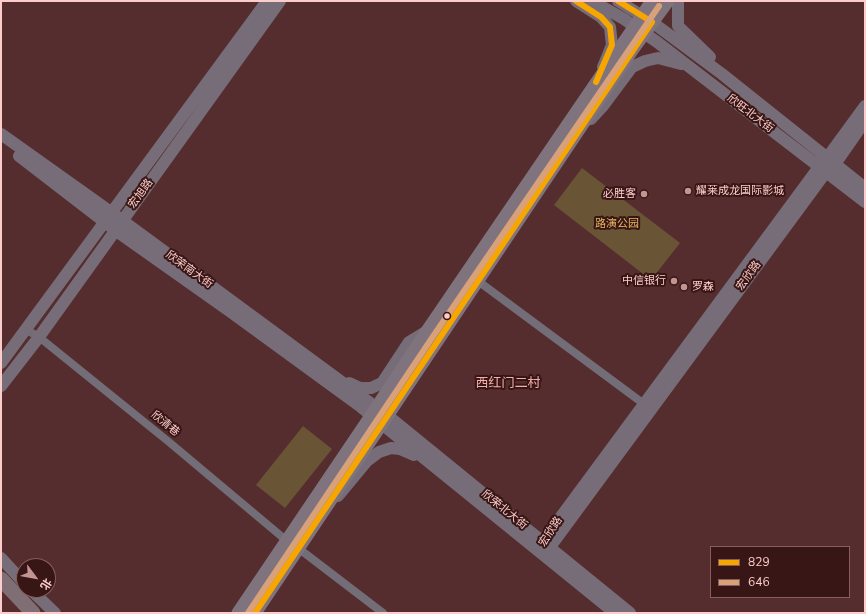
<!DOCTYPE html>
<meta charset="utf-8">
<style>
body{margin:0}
#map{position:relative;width:866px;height:614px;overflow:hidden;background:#562d2e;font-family:"Nunito Sans","Noto Sans SC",sans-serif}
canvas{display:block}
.frame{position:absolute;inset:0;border:2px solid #fccdca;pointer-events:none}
.legend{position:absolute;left:710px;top:546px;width:140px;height:52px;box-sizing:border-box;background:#371615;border:1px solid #865f5d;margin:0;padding:5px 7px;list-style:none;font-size:12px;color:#fccdca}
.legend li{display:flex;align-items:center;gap:8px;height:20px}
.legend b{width:20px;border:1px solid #865f5d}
.north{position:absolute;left:16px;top:558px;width:40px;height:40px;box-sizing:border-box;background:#371615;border:1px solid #865f5d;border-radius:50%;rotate:122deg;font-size:11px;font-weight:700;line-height:16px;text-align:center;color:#fccdca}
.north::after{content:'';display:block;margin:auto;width:14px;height:18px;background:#c29593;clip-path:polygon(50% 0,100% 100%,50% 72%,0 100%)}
</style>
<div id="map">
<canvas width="866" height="614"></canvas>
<div class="frame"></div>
<ul class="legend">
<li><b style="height:5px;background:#f7a600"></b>829</li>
<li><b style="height:5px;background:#d9a179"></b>646</li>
</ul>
<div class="north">北</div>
</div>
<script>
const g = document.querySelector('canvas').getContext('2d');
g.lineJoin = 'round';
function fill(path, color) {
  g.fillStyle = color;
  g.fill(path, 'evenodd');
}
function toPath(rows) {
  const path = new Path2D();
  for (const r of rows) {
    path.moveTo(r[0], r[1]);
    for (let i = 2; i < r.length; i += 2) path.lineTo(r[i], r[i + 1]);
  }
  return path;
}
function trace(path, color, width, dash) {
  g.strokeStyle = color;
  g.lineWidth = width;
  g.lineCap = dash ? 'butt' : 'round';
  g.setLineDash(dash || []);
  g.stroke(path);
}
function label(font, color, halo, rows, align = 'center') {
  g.font = font + ' "Nunito Sans","Noto Sans SC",sans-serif';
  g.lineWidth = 4;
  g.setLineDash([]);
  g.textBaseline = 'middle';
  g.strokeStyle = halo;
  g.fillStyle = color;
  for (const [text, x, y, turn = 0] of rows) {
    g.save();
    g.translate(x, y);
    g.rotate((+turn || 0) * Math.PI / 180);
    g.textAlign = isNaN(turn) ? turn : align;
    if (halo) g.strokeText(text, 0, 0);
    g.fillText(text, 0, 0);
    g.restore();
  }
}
fill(toPath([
 [582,168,680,243,651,280,554,205],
 [303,426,332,449,285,508,256,485]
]), '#695436');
trace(toPath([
 [478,281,644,404],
 [25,329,39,337,169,442,287,541],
 [298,548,383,613]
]), '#726d77', 8);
trace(toPath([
 [576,1,601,17,610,27,612,45,603,67],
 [592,1,624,19,657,42,865,202],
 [618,1,652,22,722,74,865,188],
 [678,1,678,26,710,57],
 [591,119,603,106,632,67,645,61,658,58,681,64],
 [1,134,112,213,388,416,630,613],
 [19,156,115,230,231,312,361,407,615,613],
 [827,158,865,106],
 [835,164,865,121],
 [1,363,267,1],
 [349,383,360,388,371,388,382,383,409,342,427,331],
 [1,386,39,337,280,1],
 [338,496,367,461,379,452,391,448,400,449,414,455],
 [540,549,543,541,819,167],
 [544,549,550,547,826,172],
 [1,558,24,583],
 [31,590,55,613]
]), '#776d78', 12);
trace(toPath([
 [238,613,371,416,427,331,652,1],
 [255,613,633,49,668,1]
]), '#7f747e', 13);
trace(toPath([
 [1,579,33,613]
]), '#7f6e74', 15);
trace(toPath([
 [576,1,601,17,610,27,612,45,596,82],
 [255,613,652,22,618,1]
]), '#f7a600', 6);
trace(toPath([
 [248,613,434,335,659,6]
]), '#d9a179', 6);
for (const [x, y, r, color] of [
 [688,191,4,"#c29593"],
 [644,194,4,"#c29593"],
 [674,281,4,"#c29593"],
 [684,287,4,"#c29593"],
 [447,316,3.5,"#fccdca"]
]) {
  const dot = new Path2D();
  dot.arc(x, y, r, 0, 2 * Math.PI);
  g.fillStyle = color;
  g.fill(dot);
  trace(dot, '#371615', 1.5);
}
label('11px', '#fccdca', '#371615', [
 ["欣旺北大街",750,114,37],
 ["宏旭路",141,194,-54],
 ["欣荣南大街",189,270,36],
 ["宏欣路",749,276,-54],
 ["欣清巷",165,424,39],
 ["欣荣北大街",504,510,39],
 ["宏欣路",551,532,-57]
]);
label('11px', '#fccdca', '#371615', [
 ["耀莱成龙国际影城",696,191],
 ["必胜客",636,194,"right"],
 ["中信银行",666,281,"right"],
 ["罗森",692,287]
], 'left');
label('11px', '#e4b862', '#371615', [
 ["路演公园",617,224]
]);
label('13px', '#f4ada9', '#371615', [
 ["西红门二村",508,384]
]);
</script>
